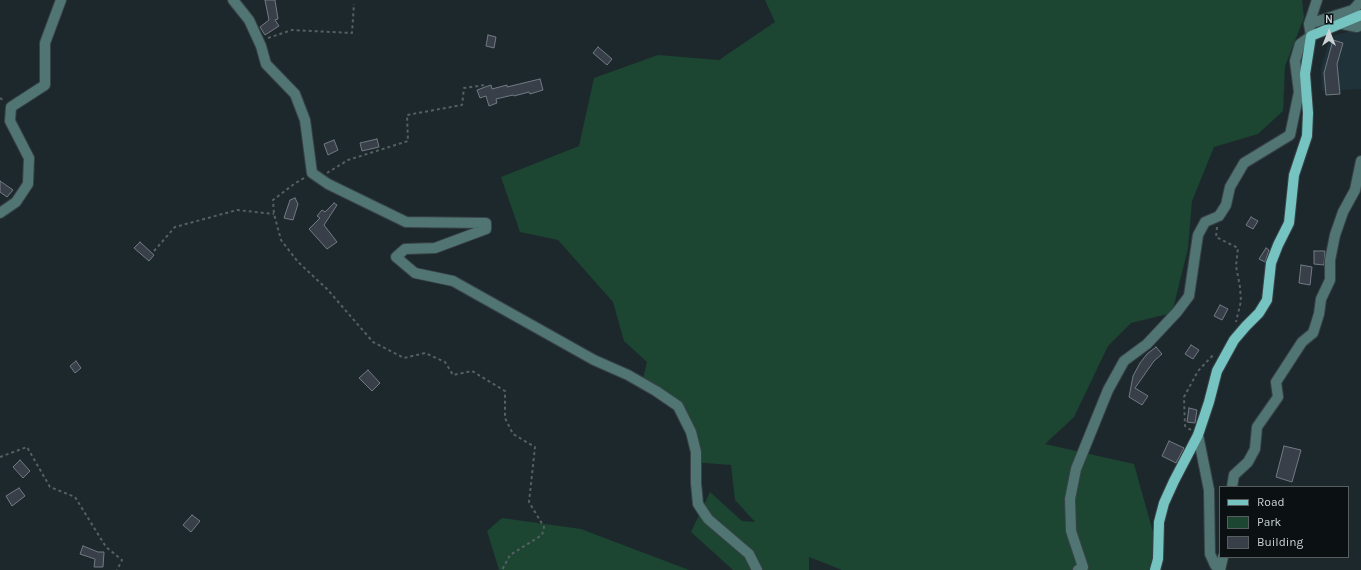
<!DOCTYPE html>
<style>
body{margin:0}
#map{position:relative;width:1361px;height:570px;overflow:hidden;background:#1d282c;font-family:Karla,sans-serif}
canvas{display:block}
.legend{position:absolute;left:1219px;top:486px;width:130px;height:72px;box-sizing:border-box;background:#0b1012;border:1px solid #585e60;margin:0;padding:5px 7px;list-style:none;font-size:12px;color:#cbd3d6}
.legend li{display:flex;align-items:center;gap:8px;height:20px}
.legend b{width:20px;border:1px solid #585e60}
.north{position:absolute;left:1309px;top:12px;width:40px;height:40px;-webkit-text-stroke:3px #0b1012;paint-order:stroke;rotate:0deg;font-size:11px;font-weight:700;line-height:16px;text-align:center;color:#cbd3d6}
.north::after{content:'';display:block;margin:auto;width:14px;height:18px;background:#cbd3d6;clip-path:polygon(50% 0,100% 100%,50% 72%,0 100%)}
</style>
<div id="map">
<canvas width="1361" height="570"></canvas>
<ul class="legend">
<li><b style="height:5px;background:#75c4c1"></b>Road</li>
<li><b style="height:11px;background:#1c4532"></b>Park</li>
<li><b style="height:11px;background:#383f48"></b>Building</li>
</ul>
<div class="north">N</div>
</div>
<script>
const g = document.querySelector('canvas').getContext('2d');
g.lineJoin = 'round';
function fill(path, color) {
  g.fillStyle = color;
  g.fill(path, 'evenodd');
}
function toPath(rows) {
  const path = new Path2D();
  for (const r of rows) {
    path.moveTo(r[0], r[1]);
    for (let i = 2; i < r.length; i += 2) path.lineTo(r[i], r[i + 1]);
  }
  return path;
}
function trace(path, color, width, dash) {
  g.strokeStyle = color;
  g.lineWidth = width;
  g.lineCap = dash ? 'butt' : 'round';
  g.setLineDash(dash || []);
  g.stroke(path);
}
fill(toPath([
 [1361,28,1361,89,1322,91,1321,69,1330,37]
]), '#203239');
fill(toPath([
 [765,0,1302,0,1304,18,1285,66,1283,111,1258,134,1214,147,1192,201,1188,248,1172,313,1131,323,1108,346,1074,417,1045,444,1134,464,1153,532,1152,570,842,570,809,557,809,570,733,570,691,532,710,492,742,521,755,522,735,500,731,465,692,462,693,431,681,402,641,387,647,362,624,341,613,302,558,240,520,232,501,177,579,146,594,78,658,55,719,60,775,22],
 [502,518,581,529,689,570,499,570,487,531]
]), '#1c4532');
const building = toPath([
 [265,0,275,0,278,19,275,20,279,26,265,35,260,27,269,20,265,0],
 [488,35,496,37,494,48,486,46,488,35],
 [1333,40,1343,43,1337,64,1340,94,1326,95,1324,73,1333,40],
 [598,47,612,59,607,65,593,53,598,47],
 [540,79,543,90,530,94,529,92,514,96,513,95,496,99,497,103,489,106,486,96,480,98,477,90,491,85,492,89,507,85,507,87,540,79],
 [377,139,379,147,362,151,360,143,377,139],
 [334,140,338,150,328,155,324,144,334,140],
 [0,181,13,190,7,197,0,192,0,181],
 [295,198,298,204,293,220,284,218,290,200,295,198],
 [334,203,337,205,324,225,337,242,327,249,309,229,320,218,317,216,322,210,325,212,334,203],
 [1251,217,1258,221,1253,229,1246,225,1251,217],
 [140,242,154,255,149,261,134,248,140,242],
 [1266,248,1269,250,1265,262,1259,259,1266,248],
 [1314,251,1325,251,1324,265,1314,264,1314,251],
 [1301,265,1312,267,1310,285,1299,283,1301,265],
 [1220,305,1228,309,1222,320,1214,316,1220,305],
 [1191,345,1199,350,1193,359,1185,354,1191,345],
 [1156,347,1162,354,1154,361,1135,388,1148,396,1142,405,1129,397,1133,376,1140,363,1147,354,1156,347],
 [76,361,81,368,75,373,70,366,76,361],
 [368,370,380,383,372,391,359,378,368,370],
 [1189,408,1197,410,1195,423,1187,422,1189,408],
 [1169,441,1184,448,1176,463,1162,456,1169,441],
 [1284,446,1301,450,1292,482,1276,477,1284,446],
 [20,460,30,471,23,478,13,467,20,460],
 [19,488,25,496,12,506,6,496,19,488],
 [192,515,200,521,191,532,183,525,192,515],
 [83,546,98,552,104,552,103,567,94,567,95,559,80,554,83,546]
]);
fill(building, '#383f48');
trace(building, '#727a84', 1);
const minor = toPath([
 [233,0,249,20,261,46,266,64,295,94,305,120,312,173,328,184,406,222,486,223,486,229,435,248,405,249,396,257,415,273,453,281,594,360,628,375,656,391,678,406,691,432,696,452,696,483,698,504,708,519,749,554,757,570],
 [1309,24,1317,0],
 [1342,24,1357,27,1361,25],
 [0,213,16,202,28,184,29,158,10,121,11,107,45,85,45,43,61,0],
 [1198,435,1209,490,1210,554,1215,565,1219,570],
 [1232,487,1234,475,1248,462,1255,449,1257,427,1278,397,1276,382,1302,342,1313,333,1319,314,1321,299,1330,280,1330,260,1335,235,1343,212,1355,190,1361,161],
 [1078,570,1083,567,1071,531,1070,499,1076,469,1108,390,1124,361,1147,344,1177,312,1189,296,1198,235,1205,222,1219,216,1226,205,1230,187,1244,163,1290,135,1299,92,1295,61,1300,44,1311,36,1309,24,1353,10,1361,1],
 [1220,570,1223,557]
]);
const major = toPath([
 [1155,570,1158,559,1159,522,1164,503,1174,481,1198,435,1209,402,1217,371,1234,340,1246,326,1259,313,1267,300,1271,263,1278,245,1289,223,1294,175,1307,136,1308,113,1305,74,1311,36,1361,15]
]);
trace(minor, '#394347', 12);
trace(major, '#394347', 12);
trace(toPath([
 [268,38,292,30,352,33,354,4],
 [0,98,4,101],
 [327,173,348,160,408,141,407,115,462,105,464,88,485,85],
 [304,178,294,184,273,200,274,214,281,240,298,262,327,289,373,342,404,358,425,353,445,362,453,375,472,371,505,391,505,418,513,434,535,447,529,502,544,527,542,535,510,555,502,570],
 [1217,227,1216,237,1238,248,1236,266,1240,287,1241,301,1236,322],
 [154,251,175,227,237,210,274,214],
 [1191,430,1185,426,1184,397,1198,371,1214,354],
 [0,457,27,447,50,487,75,497,106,547,122,560,117,570]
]), '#566063', 2, [3, 3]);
trace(minor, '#507573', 10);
trace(major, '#75c4c1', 10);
</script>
